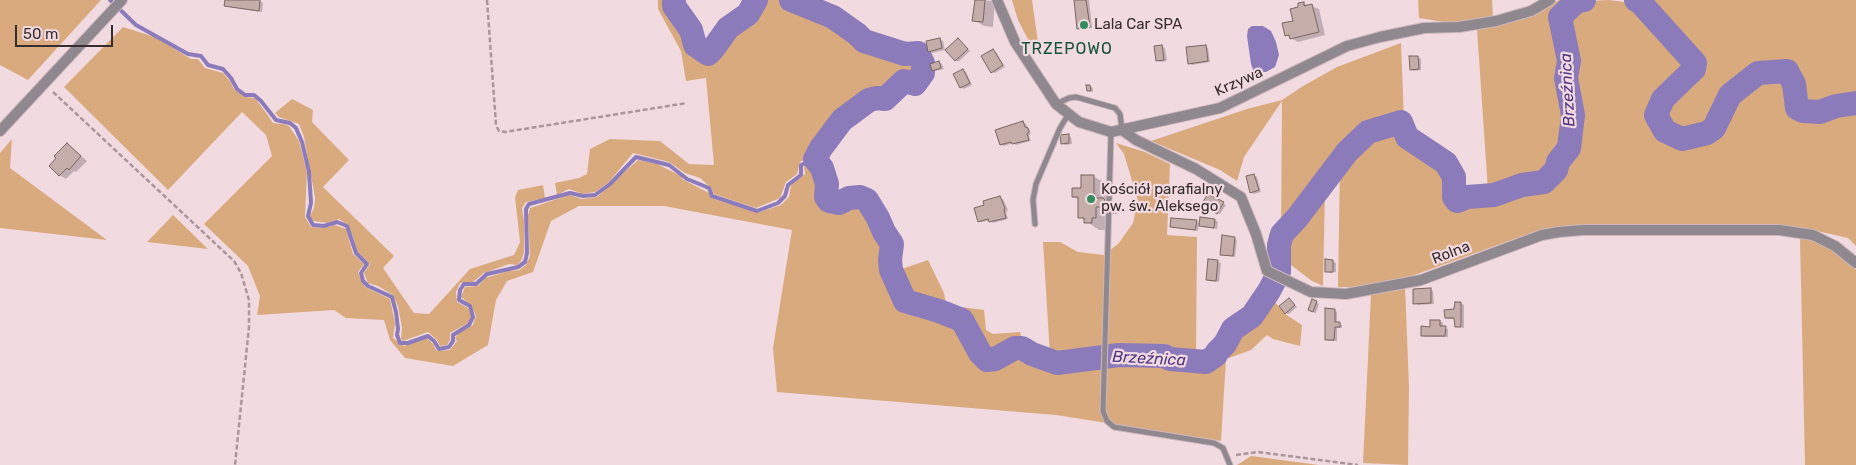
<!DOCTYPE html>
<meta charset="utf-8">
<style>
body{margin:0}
#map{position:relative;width:1856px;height:465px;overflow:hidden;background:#f2dae1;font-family:Rubik,sans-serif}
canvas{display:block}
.scale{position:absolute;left:15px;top:25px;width:98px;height:22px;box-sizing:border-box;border:2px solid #362d2f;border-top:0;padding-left:6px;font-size:15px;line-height:18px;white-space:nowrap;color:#362d2f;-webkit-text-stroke:4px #f2dae1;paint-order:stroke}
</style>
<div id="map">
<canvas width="1856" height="465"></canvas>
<div class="scale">50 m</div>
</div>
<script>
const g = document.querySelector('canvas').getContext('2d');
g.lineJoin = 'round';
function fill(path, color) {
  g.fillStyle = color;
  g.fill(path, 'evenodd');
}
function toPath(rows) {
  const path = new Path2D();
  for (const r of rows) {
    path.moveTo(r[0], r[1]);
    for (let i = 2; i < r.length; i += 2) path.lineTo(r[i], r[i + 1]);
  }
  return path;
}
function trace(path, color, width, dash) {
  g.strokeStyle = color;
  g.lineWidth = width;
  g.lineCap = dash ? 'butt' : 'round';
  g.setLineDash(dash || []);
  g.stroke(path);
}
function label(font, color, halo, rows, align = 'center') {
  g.font = font + ' Rubik,sans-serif';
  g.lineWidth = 4.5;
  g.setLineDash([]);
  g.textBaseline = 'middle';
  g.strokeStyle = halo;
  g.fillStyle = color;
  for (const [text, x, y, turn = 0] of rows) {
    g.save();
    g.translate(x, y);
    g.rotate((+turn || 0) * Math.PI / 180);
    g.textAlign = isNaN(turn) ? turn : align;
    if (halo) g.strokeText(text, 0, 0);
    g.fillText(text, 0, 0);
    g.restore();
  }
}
fill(toPath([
 [0,0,101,0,28,80,0,65],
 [658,0,672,0,670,4,690,34,693,47,704,56,711,57,715,54,731,30,751,16,758,0,782,0,832,20,854,34,865,45,901,55,914,55,919,59,920,73,914,80,907,78,901,80,884,96,877,94,867,98,852,110,837,119,831,133,823,144,813,155,800,162,797,174,786,182,780,198,756,208,714,194,711,188,700,178,685,173,669,162,633,153,609,182,595,192,583,194,569,189,557,195,555,183,579,178,587,174,590,149,610,139,660,141,689,164,714,165,706,78,686,81,681,51,658,9],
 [1012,0,1032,0,1040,56,1031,45,1018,20],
 [1418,0,1492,0,1493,18,1450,23,1419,18],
 [1559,0,1574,0,1555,16,1563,47,1564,79,1570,116,1566,144,1550,173,1539,180,1518,184,1496,192,1488,191,1477,29,1530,16],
 [1609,0,1640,4,1693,64,1692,68,1662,95,1654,115,1662,132,1681,142,1708,135,1718,127,1732,98,1758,76,1787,74,1791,86,1791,97,1795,110,1804,113,1822,113,1834,110,1856,107,1856,246,1848,238,1799,227,1711,224,1542,229,1406,278,1368,287,1338,287,1340,165,1357,146,1371,134,1400,126,1406,142,1443,165,1450,177,1452,200,1456,204,1467,199,1486,199,1491,200,1519,189,1547,185,1562,171,1562,165,1571,149,1576,116,1569,78,1572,60,1564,19,1578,4,1591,1],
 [1643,0,1856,0,1856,101,1834,104,1820,110,1798,106,1796,84,1789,70,1784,67,1759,69,1729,94,1713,126,1707,131,1698,130,1682,135,1668,129,1660,117,1661,109,1697,70,1698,62],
 [123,27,155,37,191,59,198,59,205,68,223,73,230,81,234,89,245,97,255,98,267,114,273,123,284,124,289,126,299,141,307,172,305,217,311,227,324,228,335,225,346,229,353,254,364,264,358,272,361,280,365,287,390,299,395,323,393,338,404,346,427,338,433,344,437,351,450,350,457,341,455,338,460,332,473,325,476,316,471,305,461,297,465,287,478,286,485,278,509,271,519,270,526,265,530,256,528,216,530,208,569,195,582,199,597,197,638,160,657,164,681,176,682,179,709,193,711,198,757,213,781,205,789,197,791,185,805,174,804,166,812,164,823,179,824,202,840,207,851,201,859,199,866,205,877,219,890,245,883,267,887,269,902,305,935,312,961,322,967,339,974,348,980,362,990,369,1016,350,1023,350,1031,357,1038,357,1051,365,1093,360,1139,360,1191,363,1204,368,1221,356,1220,353,1228,347,1231,337,1246,324,1253,322,1258,311,1271,297,1285,314,1302,325,1300,346,1273,339,1267,335,1251,350,1226,359,1221,441,1056,415,777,392,773,348,792,230,664,206,579,206,551,221,533,272,507,281,496,300,488,345,453,366,405,358,390,340,384,320,346,318,334,310,257,315,260,296,248,266,204,224,272,156,266,135,242,112,168,190,64,87],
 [1401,43,1404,120,1395,120,1366,130,1341,154,1281,229,1282,101,1244,157,1237,181,1220,170,1151,141,1247,109,1282,100,1303,86,1337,67],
 [292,99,313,110,312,122,349,160,323,187,394,256,383,268,414,313,429,314,470,269,514,255,520,242,515,197,518,190,543,185,545,198,526,202,522,208,524,221,524,253,521,261,517,265,509,264,484,273,473,282,460,283,456,292,457,302,468,308,472,316,468,323,450,333,450,340,447,345,440,346,437,340,428,332,403,341,401,339,402,328,398,306,393,295,378,286,368,283,364,273,370,264,357,251,353,237,348,225,339,219,327,223,313,221,310,216,314,208,315,198,304,137,299,124,279,117,275,113],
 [12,139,10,168,107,240,0,228,0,153],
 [1116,143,1145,152,1170,164,1167,235,1197,237,1196,356,1178,358,1167,353,1117,348,1063,359,1050,356,1043,242,1060,242,1078,252,1104,255,1119,243,1133,223,1138,201,1124,154],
 [1325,188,1323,286,1312,281,1287,262,1283,248,1284,238,1302,221,1301,215],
 [173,215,208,249,147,242],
 [1800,238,1821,242,1847,259,1856,270,1856,465,1805,465],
 [928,260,944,293,947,310,906,298,896,271],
 [1405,286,1409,386,1408,465,1363,463,1371,294],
 [961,307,984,310,986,330,993,334,1020,332,1023,344,1013,345,1000,354,992,357,988,356,978,346,965,317,957,313],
 [1251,456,1319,465,1237,465]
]), '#daaa7f');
fill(toPath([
 [1252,26,1263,26,1271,31,1276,42,1279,55,1275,67,1266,72,1254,72,1251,64,1247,36,1248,29]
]), '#8c7bbb');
fill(toPath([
 [226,0,260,1,263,3,262,12,228,7,225,6],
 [976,0,995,1,993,27,984,26,974,20],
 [1075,0,1089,0,1092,28,1082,30,1079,28],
 [1303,3,1319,9,1325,35,1298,42,1286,35],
 [940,39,943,41,945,50,932,53,929,51],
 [961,41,970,51,958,62,956,60],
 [1162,46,1165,48,1167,61,1160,62,1157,60],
 [1206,46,1208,48,1210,62,1192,65,1189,63],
 [993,50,996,52,1005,67,995,73,992,72],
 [1418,57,1421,59,1421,70,1414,71,1411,69],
 [939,62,942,64,944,69,936,71,933,70],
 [963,70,966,72,972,85,964,89,961,87],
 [1090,86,1093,88,1093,92,1088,90],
 [1023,122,1026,124,1031,133,1029,136,1031,141,1016,145,1013,143,1004,146,1001,144],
 [1068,136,1071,137,1072,144,1065,145,1062,143],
 [67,144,87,161,76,172,74,171,66,179,59,175],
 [1254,175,1257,177,1261,192,1254,194,1251,192],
 [1093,176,1107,184,1107,202,1118,209,1117,214,1109,214,1109,225,1106,225,1105,230,1099,230,1080,217,1080,200,1073,197],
 [1209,195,1226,205,1220,214,1203,204],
 [999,197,1003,199,1008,210,1006,213,1008,219,993,223,990,220,982,222,979,221,986,206],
 [1215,220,1218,222,1217,229,1203,227,1199,224,1198,231,1171,227,1196,221,1201,223],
 [1234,238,1237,240,1235,257,1221,254],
 [1333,261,1336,263,1336,272,1329,273,1326,271],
 [1218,262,1221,263,1219,282,1210,281,1207,279],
 [1430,289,1433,291,1434,304,1418,305,1415,303],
 [1289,299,1297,307,1289,314,1286,313],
 [1316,302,1319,304,1316,313,1312,312],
 [1461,303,1464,305,1464,328,1456,326,1456,319,1449,319,1446,318],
 [1334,310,1337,312,1337,323,1342,325,1342,328,1337,328,1337,341,1329,341,1326,339],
 [1440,321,1443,323,1443,328,1448,329,1448,337,1425,337,1422,335]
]), '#0003');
trace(toPath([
 [110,0,136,25,188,54,201,56,208,65,223,69,231,78,237,89,245,95,254,95,261,101,276,120,290,123,296,128,302,142,309,172,311,203,308,216,313,225,324,226,337,222,347,226,356,253,367,264,361,273,363,281,368,286,392,297,396,312,398,329,397,335,400,343,408,343,428,336,434,341,439,349,449,347,453,341,453,335,469,325,473,317,470,306,459,300,460,290,464,284,476,284,487,274,518,267,525,262,527,253,526,209,529,204,570,193,583,196,595,195,610,184,636,157,669,165,687,179,709,188,712,196,757,211,778,203,785,196,788,185,801,175,801,165,815,159]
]), '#8c7bbb', 4);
trace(toPath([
 [674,0,674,6,691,30,695,45,708,54,713,49,728,28,748,14,756,0],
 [791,0,833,17,857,34,864,41,905,54,918,53,923,63,923,73,915,84,904,81,885,99,877,98,869,100,842,120,821,148,815,159,822,168,827,184,826,197,829,201,839,203,849,198,860,197,867,200,878,218,884,232,892,244,890,260,891,270,905,301,939,311,962,320,980,353,987,360,995,359,1015,348,1022,348,1032,354,1057,363,1119,355,1164,356,1170,359,1206,362,1216,355,1217,352,1225,344,1233,329,1252,316,1269,291,1279,272,1279,245,1282,234,1297,218,1347,152,1368,132,1401,122,1407,137,1446,163,1454,177,1454,197,1457,201,1467,197,1494,195,1522,185,1544,182,1556,170,1558,162,1569,148,1573,115,1566,78,1569,61,1560,17,1577,1,1584,0],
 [1636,0,1639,1,1695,63,1694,69,1663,99,1656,115,1665,131,1682,139,1707,133,1714,128,1730,95,1758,73,1787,71,1794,84,1797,108,1803,111,1820,112,1836,106,1856,103]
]), '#8c7bbb', 24);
const building = toPath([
 [225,0,260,0,259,11,224,6,225,0],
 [975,0,985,0,983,22,972,21,975,0],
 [1074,0,1086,0,1090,27,1077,29,1074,0],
 [1304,2,1304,6,1312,4,1319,32,1290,39,1289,35,1285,36,1282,23,1293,21,1290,9,1298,7,1298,3,1304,2],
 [940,38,942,48,928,52,926,41,940,38],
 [958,38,968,49,955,61,945,50,958,38],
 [1162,45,1164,60,1156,61,1154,46,1162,45],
 [1206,45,1208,61,1188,64,1186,47,1206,45],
 [993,49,1003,65,991,73,981,56,993,49],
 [1409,56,1418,56,1419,69,1410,70,1409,56],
 [939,61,941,68,932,71,930,64,939,61],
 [963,69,970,83,960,88,953,74,963,69],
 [1086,85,1090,85,1091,91,1087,91,1086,85],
 [1023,121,1025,127,1028,128,1029,131,1027,134,1029,140,1012,144,1011,142,1000,145,995,130,1023,121],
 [1069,134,1069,143,1061,144,1060,135,1069,134],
 [67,143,81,156,69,170,67,168,59,176,49,166,56,158,54,156,67,143],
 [1254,174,1259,190,1250,193,1246,176,1254,174],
 [1081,175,1094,175,1094,193,1097,198,1103,198,1105,200,1103,207,1096,207,1096,218,1092,218,1092,223,1084,223,1084,218,1078,218,1078,197,1072,197,1072,188,1081,188,1081,175],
 [1208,194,1224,202,1217,214,1201,205,1208,194],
 [1000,196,1005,208,1004,210,1006,218,989,222,988,219,978,222,974,208,984,205,983,201,1000,196],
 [1200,217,1215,219,1214,228,1199,226,1200,217],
 [1171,218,1197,220,1195,230,1170,227,1171,218],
 [1222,235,1235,237,1233,256,1220,255,1222,235],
 [1208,259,1218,260,1216,281,1206,280,1208,259],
 [1325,259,1333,260,1333,272,1325,272,1325,259],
 [1431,288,1431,303,1413,304,1413,289,1431,288],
 [1289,298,1295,305,1285,314,1279,306,1289,298],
 [1312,299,1317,301,1313,312,1308,310,1312,299],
 [1455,302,1461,302,1461,327,1455,327,1454,318,1445,318,1444,310,1454,309,1455,302],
 [1325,308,1335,309,1335,322,1340,322,1340,327,1335,327,1334,340,1325,340,1325,308],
 [1430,320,1440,320,1440,326,1446,326,1445,336,1421,336,1421,326,1430,327,1430,320]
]);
fill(building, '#c5aea9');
trace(building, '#7a6561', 1);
const service = toPath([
 [1056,104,1069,98,1076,97,1115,108,1120,114,1122,130],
 [1111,132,1103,411,1107,421,1114,427,1214,443,1223,448,1230,465],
 [1035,224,1033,200,1036,184,1060,128,1068,115]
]);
const minor = toPath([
 [997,0,1015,42,1056,104,1079,122,1111,132,1220,108,1347,46,1380,37,1424,28,1459,27,1496,21,1531,11,1550,0],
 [1122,130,1136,140,1196,169,1241,197,1256,234,1267,271,1311,292,1346,294,1421,280,1542,235,1559,232,1583,230,1779,230,1813,235,1835,246,1856,263]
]);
const tertiary = toPath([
 [0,131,122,0]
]);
trace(service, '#ccb7bd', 7);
trace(minor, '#ccb7bd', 12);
trace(tertiary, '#ccb7bd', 12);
trace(toPath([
 [487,0,496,125,499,131,505,132,687,103],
 [53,92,234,261,241,273,249,300,249,327,235,465],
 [1236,455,1258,452,1358,465]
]), '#a9979c', 2.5, [5, 2.5]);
trace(service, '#8f888e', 5);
trace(minor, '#8f888e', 10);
trace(tertiary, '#8f888e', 10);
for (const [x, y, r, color] of [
 [1084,25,5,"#348c60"],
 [1091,199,5,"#348c60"]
]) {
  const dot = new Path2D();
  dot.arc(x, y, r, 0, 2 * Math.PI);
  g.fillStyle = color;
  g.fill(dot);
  trace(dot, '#f2dae1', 2);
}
label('15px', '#362d2f', '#f2dae1', [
 ["Lala Car SPA",1094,25],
 ["Kościół parafialny",1101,190],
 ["pw. św. Aleksego",1101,207]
], 'left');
label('15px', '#362d2f', '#f2dae1', [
 ["Krzywa",1239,82,-24],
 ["Rolna",1451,253,-21]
]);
g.letterSpacing = '1px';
label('16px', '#155336', '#f2dae1', [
 ["TRZEPOWO",1067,49]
]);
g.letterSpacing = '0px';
label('italic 16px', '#4f3582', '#f2dae1', [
 ["Brzeźnica",1568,90,-93],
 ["Brzeźnica",1149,359,3]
]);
</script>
